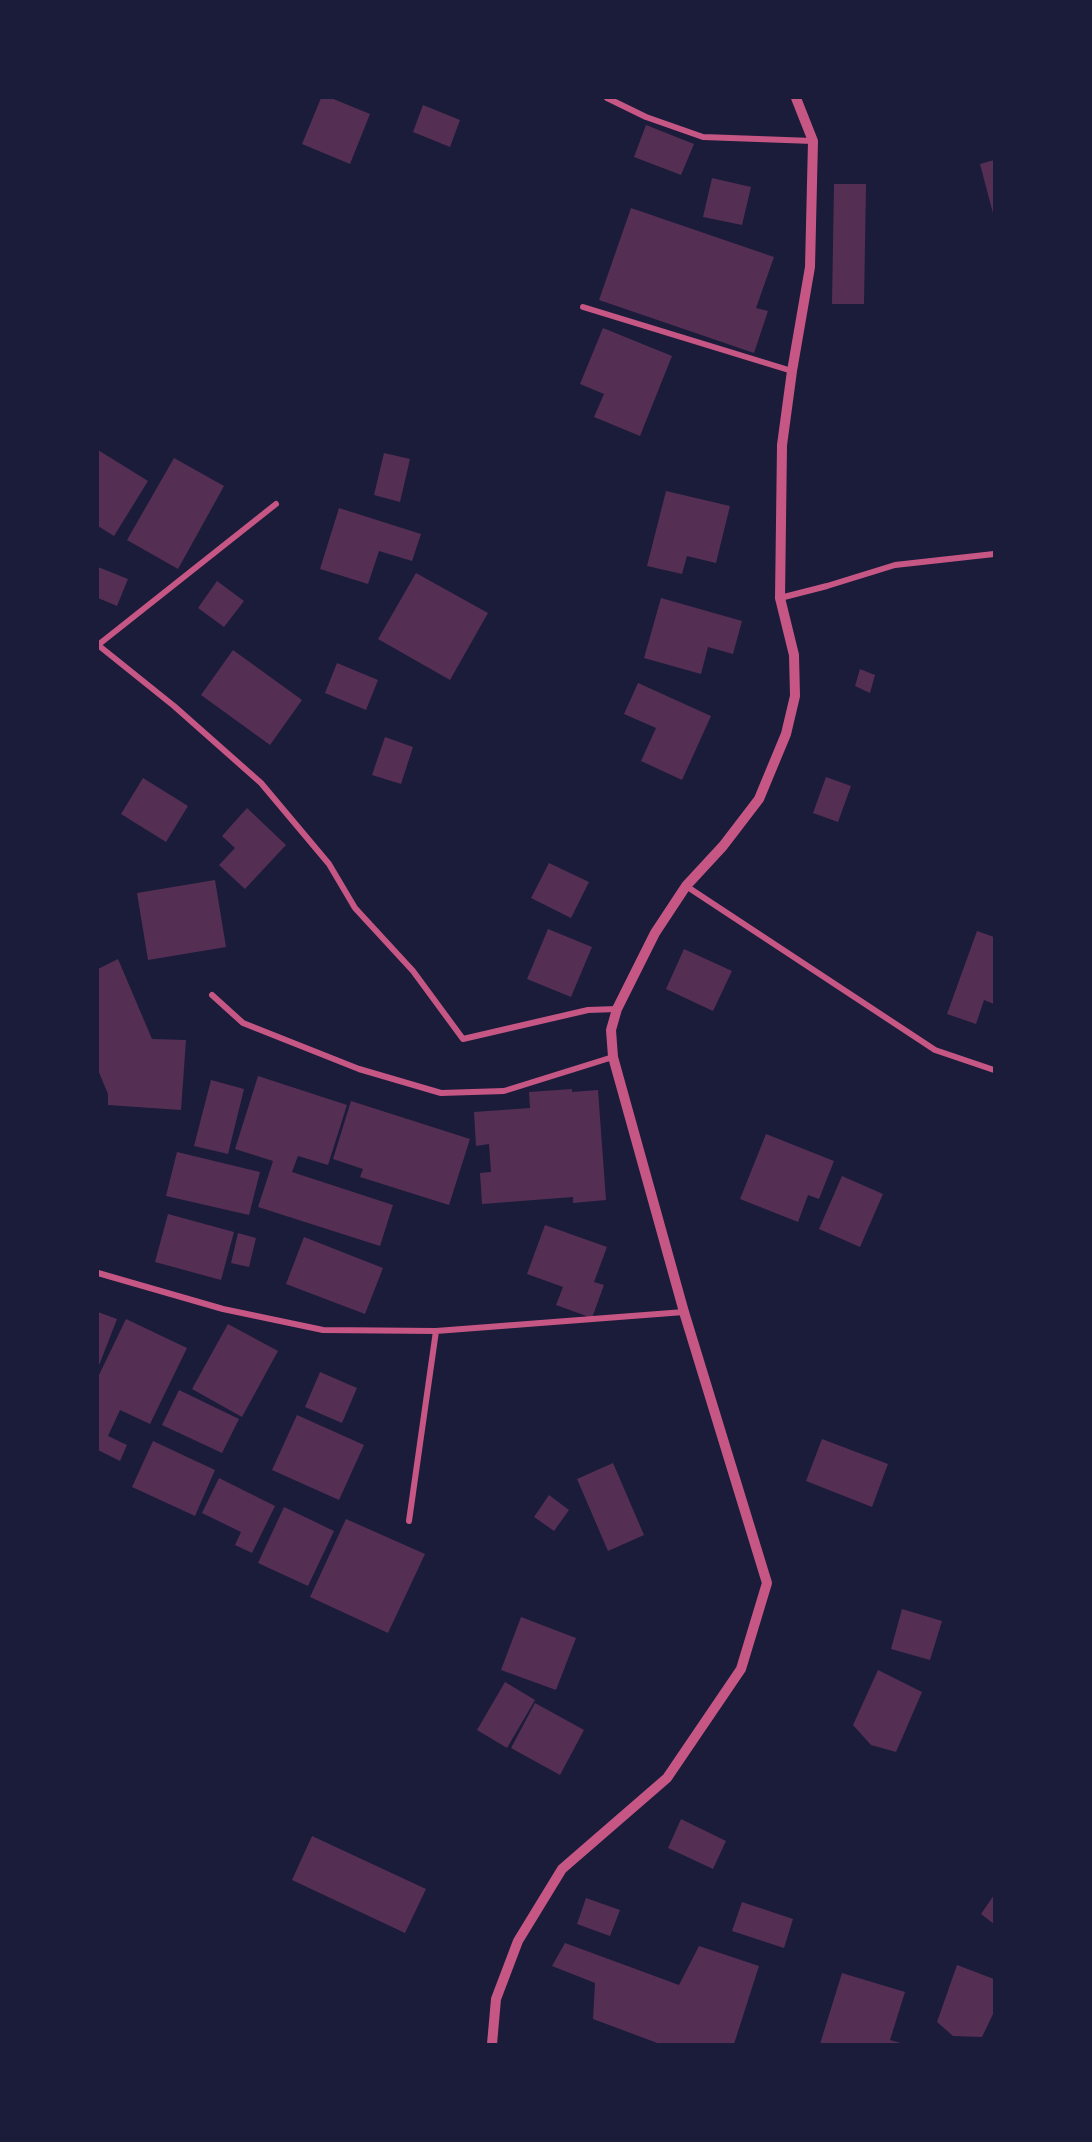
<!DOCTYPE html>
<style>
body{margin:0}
#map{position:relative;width:1092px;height:2142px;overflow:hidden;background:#1b1b3a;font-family:Poppins,sans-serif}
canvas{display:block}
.frame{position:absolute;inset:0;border:99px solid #1b1b3a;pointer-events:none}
</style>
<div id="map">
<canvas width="1092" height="2142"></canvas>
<div class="frame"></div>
</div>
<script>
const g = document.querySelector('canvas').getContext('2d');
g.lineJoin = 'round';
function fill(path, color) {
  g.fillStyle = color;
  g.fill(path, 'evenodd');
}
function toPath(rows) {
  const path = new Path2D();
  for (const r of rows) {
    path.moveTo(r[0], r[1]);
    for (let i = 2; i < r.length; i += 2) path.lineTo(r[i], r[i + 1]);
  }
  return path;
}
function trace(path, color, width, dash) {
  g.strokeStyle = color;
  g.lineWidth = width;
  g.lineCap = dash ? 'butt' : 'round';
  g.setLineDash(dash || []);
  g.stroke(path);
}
fill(toPath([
 [321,98,331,98,370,114,350,164,302,144],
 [423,105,460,120,450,147,413,132],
 [646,125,694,144,681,175,634,157],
 [994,160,994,217,980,164],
 [712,178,751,187,742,225,703,217],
 [834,184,866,184,864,304,832,304],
 [631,208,774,257,756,308,768,311,754,353,599,300],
 [603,328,672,356,640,436,594,417,604,394,580,384],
 [98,450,148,481,114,536,98,526],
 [384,453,410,459,400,502,374,495],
 [174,458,224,486,178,569,127,540],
 [666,491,730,506,716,563,687,556,682,574,647,566],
 [339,508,421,534,412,561,379,551,368,584,320,569],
 [98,567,128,579,117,606,98,598],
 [416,573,488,613,450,680,378,639],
 [217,581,244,601,224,627,198,608],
 [661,598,742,621,733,654,708,647,701,674,644,658],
 [233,650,302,700,270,745,201,695],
 [337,663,378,680,366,710,325,693],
 [860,669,875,675,870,693,855,686],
 [638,683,711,716,682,780,641,761,656,728,624,714],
 [385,737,413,747,401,784,372,775],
 [826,777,851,786,838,822,813,813],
 [143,778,188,806,166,842,121,814],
 [247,808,286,845,245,889,219,865,235,848,222,836],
 [549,863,589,882,571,918,531,898],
 [215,880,226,947,148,960,137,893],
 [548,929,592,947,571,997,527,979],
 [977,931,994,937,994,1004,984,1000,976,1024,947,1014],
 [684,949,732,971,713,1011,666,989],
 [118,959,152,1039,186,1040,181,1110,108,1105,108,1094,98,1070,98,969],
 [258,1076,347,1105,328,1165,298,1156,292,1172,393,1205,380,1246,258,1207,273,1161,235,1149],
 [211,1080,244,1089,228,1154,194,1146],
 [572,1089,572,1092,598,1090,606,1200,573,1203,573,1197,482,1204,480,1173,491,1172,489,1144,476,1146,474,1112,530,1108,529,1092],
 [351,1101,470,1139,449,1205,360,1177,363,1169,333,1159],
 [766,1134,834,1161,819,1199,808,1195,798,1222,740,1199],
 [177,1152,260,1172,249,1215,166,1196],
 [842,1176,883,1194,860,1247,819,1229],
 [168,1214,234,1232,221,1280,155,1262],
 [545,1225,607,1247,594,1282,604,1285,592,1318,556,1305,563,1287,527,1274],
 [238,1233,256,1238,249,1267,231,1263],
 [304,1237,383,1268,365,1314,286,1284],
 [98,1312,117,1319,98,1368],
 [126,1319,187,1348,150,1424,120,1410,108,1436,127,1445,120,1461,98,1450,98,1377],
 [228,1324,278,1351,242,1417,192,1389],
 [320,1372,357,1388,342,1423,305,1407],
 [179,1390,239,1419,222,1453,162,1425],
 [297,1415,364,1445,339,1500,272,1470],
 [822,1439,888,1464,872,1507,806,1481],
 [153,1441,215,1470,195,1516,132,1487],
 [613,1463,644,1535,608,1551,577,1479],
 [219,1478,275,1506,252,1553,235,1545,241,1532,202,1513],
 [549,1495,569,1510,554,1531,534,1517],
 [284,1507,334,1531,308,1586,258,1563],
 [346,1519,425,1554,388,1633,310,1597],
 [902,1609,942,1621,930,1660,891,1649],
 [521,1617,576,1638,556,1690,501,1670],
 [878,1670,922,1692,896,1752,871,1745,853,1725],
 [505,1682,535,1700,507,1748,477,1730],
 [535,1703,584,1730,560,1775,511,1748],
 [681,1819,726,1841,713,1869,668,1848],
 [312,1836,426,1889,405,1933,292,1880],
 [994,1895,994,1924,981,1914],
 [586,1898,620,1910,610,1936,577,1924],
 [742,1902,793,1919,784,1948,732,1931],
 [565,1943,679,1985,699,1946,759,1966,734,2044,660,2044,593,2019,595,1983,552,1966],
 [957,1965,994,1979,994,2012,982,2037,953,2036,937,2022],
 [842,1973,905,1992,890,2040,904,2044,820,2044]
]), '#542f53');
trace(toPath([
 [607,98,646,117,703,137,813,141],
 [583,307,792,371],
 [276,504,98,645,174,706,261,783,329,864,355,908,413,971,463,1039,588,1010,617,1009],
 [780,598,827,586,895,565,994,554],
 [686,886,935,1050,994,1070],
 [212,995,243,1023,359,1069,441,1093,504,1091,613,1057],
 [98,1273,223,1309,323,1330,436,1331,684,1312],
 [409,1521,436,1331]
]), '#c65784', 6);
trace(toPath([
 [492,2044,496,1999,518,1941,562,1869,667,1778,741,1669,767,1583,684,1312,613,1057,611,1030,617,1009,655,933,686,886,723,846,759,799,786,734,795,696,794,655,780,598,782,445,792,371,810,267,813,141,796,98]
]), '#c65784', 10);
</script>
